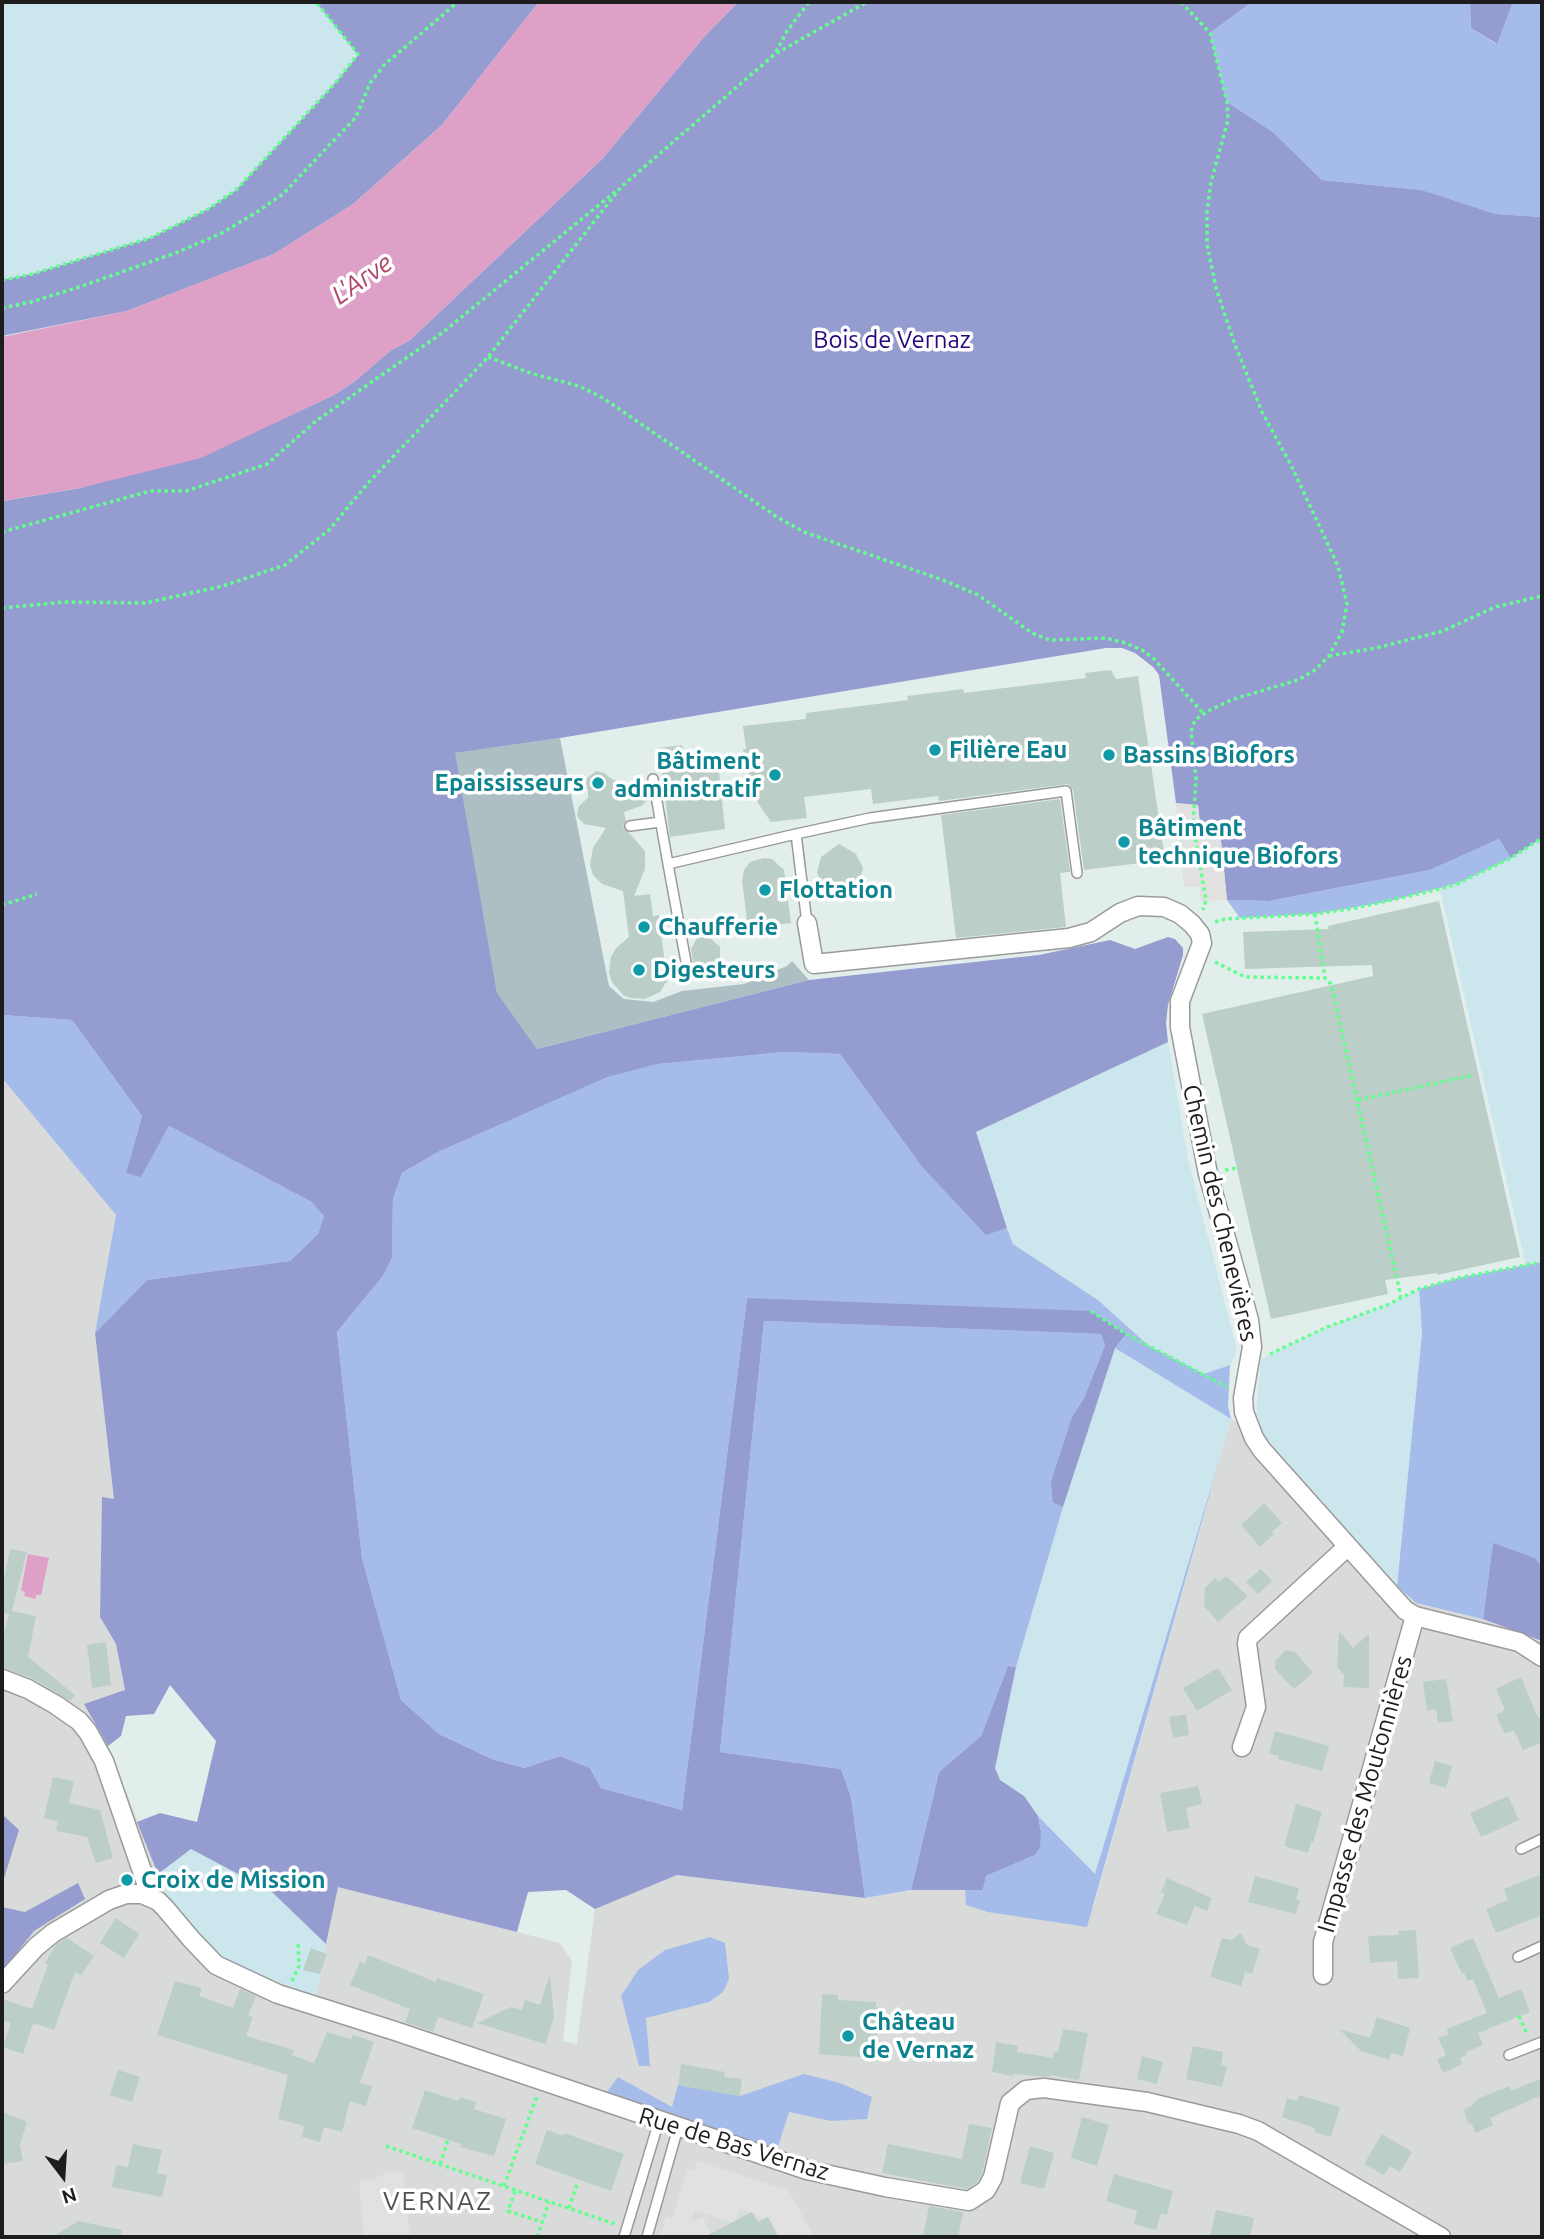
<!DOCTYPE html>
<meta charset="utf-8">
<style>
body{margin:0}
#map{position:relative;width:1544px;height:2239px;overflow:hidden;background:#e2eeec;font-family:Ubuntu,sans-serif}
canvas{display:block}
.frame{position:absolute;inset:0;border:4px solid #1d1d1d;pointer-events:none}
.north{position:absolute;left:28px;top:2141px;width:70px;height:70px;-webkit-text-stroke:5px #fff;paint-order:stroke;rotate:163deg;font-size:19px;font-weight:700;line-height:28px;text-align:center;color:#1d1d1d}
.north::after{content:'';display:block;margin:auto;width:24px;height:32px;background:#1d1d1d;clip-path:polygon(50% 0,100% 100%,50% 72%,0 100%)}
</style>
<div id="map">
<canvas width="1544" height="2239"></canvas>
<div class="frame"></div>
<div class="north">N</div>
</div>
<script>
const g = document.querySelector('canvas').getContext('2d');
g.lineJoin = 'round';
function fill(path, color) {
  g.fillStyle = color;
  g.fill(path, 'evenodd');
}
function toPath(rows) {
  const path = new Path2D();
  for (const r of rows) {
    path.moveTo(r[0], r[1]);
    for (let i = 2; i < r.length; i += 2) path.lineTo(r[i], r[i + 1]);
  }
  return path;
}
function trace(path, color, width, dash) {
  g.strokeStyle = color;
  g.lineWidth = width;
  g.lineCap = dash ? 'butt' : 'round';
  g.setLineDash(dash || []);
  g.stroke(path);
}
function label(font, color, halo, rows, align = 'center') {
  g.font = font + ' Ubuntu,sans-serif';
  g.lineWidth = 7;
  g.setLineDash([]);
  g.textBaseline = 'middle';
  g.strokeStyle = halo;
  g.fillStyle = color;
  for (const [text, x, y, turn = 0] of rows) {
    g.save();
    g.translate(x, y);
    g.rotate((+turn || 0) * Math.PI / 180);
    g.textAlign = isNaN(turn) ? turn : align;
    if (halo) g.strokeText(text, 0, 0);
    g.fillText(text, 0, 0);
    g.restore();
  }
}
fill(toPath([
 [2,1078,116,1215,95,1333,114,1499,103,1497,100,1617,116,1644,125,1691,84,1704,108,1746,167,1895,316,1996,338,1886,560,1943,572,1961,563,2041,577,2044,595,1909,677,1875,865,1898,911,1890,983,1890,1093,1908,1231,1419,1263,1435,1409,1598,1416,1603,1484,1619,1542,1641,1542,2237,2,2237]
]), '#d9dbda');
fill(toPath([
 [560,738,609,986,624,999,653,1002,682,991,744,984,787,966,792,961,809,980,537,1049,497,994,454,753]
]), '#adbfc3');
fill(toPath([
 [2,2,316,2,358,54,336,82,236,190,208,209,150,238,32,274,2,280],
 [1542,838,1542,1262,1526,1266,1440,889,1459,883,1511,858],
 [1168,1042,1188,1159,1237,1351,1230,1365,1204,1374,1149,1346,1098,1300,1013,1244,976,1132],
 [1419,1289,1422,1333,1397,1586,1263,1435,1257,1414,1257,1401,1261,1359,1327,1327,1387,1305],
 [1115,1348,1231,1419,1095,1874,1038,1816,1024,1797,1000,1780,995,1768,1016,1667,1063,1507],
 [191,1849,272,1892,326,1944,316,1996,266,1983,216,1954,193,1929,167,1895,158,1874]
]), '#cce6ee');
fill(toPath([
 [1252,2,1470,2,1471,28,1496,44,1513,2,1542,2,1542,217,1496,214,1422,190,1322,180,1273,132,1227,102,1210,33],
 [1499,839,1511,858,1459,883,1386,902,1315,914,1240,918,1227,900,1269,901,1430,870],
 [2,1015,72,1020,142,1116,126,1173,141,1176,169,1126,313,1202,324,1216,318,1234,290,1261,147,1280,95,1333,116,1215,2,1078],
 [785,1052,840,1054,922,1167,986,1234,1007,1228,1013,1244,1098,1300,1149,1346,1204,1374,1230,1365,1228,1405,1231,1419,1115,1348,1125,1335,747,1298,682,1810,601,1788,590,1768,560,1756,524,1768,492,1759,439,1734,401,1700,362,1558,337,1332,383,1276,392,1258,393,1199,402,1173,438,1152,607,1076,658,1064],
 [1542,1262,1542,1567,1535,1558,1493,1544,1483,1619,1416,1603,1397,1586,1422,1333,1419,1289,1458,1278],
 [764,1321,1101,1334,1105,1345,1084,1398,1072,1417,1053,1503,1063,1507,1016,1667,1008,1666,981,1736,939,1772,911,1890,865,1898,851,1797,841,1769,720,1752],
 [1223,1447,1087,1927,988,1912,966,1905,965,1890,983,1890,986,1876,1035,1855,1041,1832,1038,1816,1095,1874],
 [710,1937,725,1943,729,1979,723,1992,709,2002,646,2018,650,2066,639,2066,621,1996,638,1970,665,1950],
 [804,2074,840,2083,872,2097,867,2119,831,2121,789,2112,777,2150,607,2092,618,2077,672,2107,678,2085,740,2096]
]), '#a5bceb');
fill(toPath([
 [316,2,539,2,442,125,352,205,274,254,127,311,2,336,2,280,32,274,150,238,208,209,236,190,336,82,358,55],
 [738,2,1252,2,1210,33,1227,102,1273,132,1322,180,1422,190,1496,214,1542,217,1542,838,1511,858,1499,839,1430,870,1269,901,1227,900,1220,831,1200,832,1198,806,1176,803,1159,675,1153,667,1135,653,1122,648,1106,648,560,738,455,753,497,993,537,1049,809,980,1039,955,1110,940,1135,949,1168,937,1175,939,1183,948,1183,955,1168,1005,1166,1023,1168,1042,976,1132,1007,1228,986,1235,922,1167,840,1054,785,1052,658,1064,607,1077,438,1152,402,1173,393,1199,392,1258,383,1276,337,1332,362,1558,401,1700,439,1734,492,1759,524,1768,560,1756,590,1768,601,1788,682,1810,747,1298,1091,1311,1126,1334,1115,1348,1063,1507,1053,1503,1051,1482,1072,1417,1084,1398,1105,1345,1101,1334,764,1321,720,1752,841,1769,851,1797,865,1898,677,1875,595,1909,566,1890,528,1892,517,1932,338,1887,326,1944,272,1892,191,1849,158,1874,137,1822,160,1813,197,1822,216,1741,170,1685,154,1714,126,1716,121,1736,108,1746,84,1704,125,1690,116,1644,100,1617,102,1497,114,1499,95,1333,147,1280,290,1261,318,1234,324,1216,312,1202,169,1126,141,1177,126,1173,142,1116,72,1020,2,1015,2,501,80,488,267,426,332,396,354,382,390,351,410,340,602,159,704,37],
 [1470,2,1513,2,1497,44,1471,28],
 [1493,1543,1535,1558,1542,1567,1542,1641,1483,1619],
 [1008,1666,1016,1667,995,1768,1000,1780,1024,1796,1038,1816,1041,1832,1040,1847,1035,1855,986,1876,983,1890,911,1890,939,1772,981,1736],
 [2,1814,19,1830,2,1885],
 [78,1883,85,1899,34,1931,2,1971,2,1907,25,1912]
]), '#959cd0');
fill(toPath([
 [1176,803,1198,805,1201,831,1220,831,1227,900,1201,901,1199,886,1184,887],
 [697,2161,789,2191,814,2237,779,2237,771,2221,740,2209,734,2223,695,2210,690,2223,703,2217,711,2234,710,2237,660,2237,666,2217,672,2219,688,2169,693,2170],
 [403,2171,410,2237,364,2237,359,2181,372,2180,389,2172]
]), '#e1e1e1');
fill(toPath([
 [539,2,738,2,704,37,602,159,410,340,390,351,354,382,332,396,201,458,80,488,2,501,2,337,127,311,274,254,352,205,442,125],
 [28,1554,49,1558,41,1595,36,1595,36,1599,24,1596,25,1592,21,1590]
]), '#dea0c6');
fill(toPath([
 [1111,670,1116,679,1138,676,1165,860,1084,870,1073,790,1068,784,939,801,938,796,873,804,871,789,804,797,807,818,771,822,758,803,752,788,743,749,746,749,743,726,806,719,806,713,908,700,907,696,963,689,964,693,1086,678,1085,673],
 [682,745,684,757,717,753,725,829,670,837,659,748],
 [596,771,604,773,612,779,627,785,637,783,647,787,649,799,641,806,624,812,626,821,623,826,645,851,645,869,634,896,650,894,653,916,659,915,667,981,660,992,645,999,631,998,623,995,612,982,609,973,611,957,616,948,629,937,623,891,602,884,593,875,590,865,593,848,606,828,584,824,577,816,579,806,588,798,588,789,585,788,587,778],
 [1060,799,1070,872,1060,873,1066,927,956,938,941,815],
 [839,844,856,854,863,868,859,882,845,896,825,888,817,873,821,857],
 [764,858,772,859,784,870,791,923,748,928,742,881,744,870,750,862],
 [1439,901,1520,1257,1437,1275,1437,1273,1385,1280,1388,1294,1271,1319,1202,1014,1373,976,1372,965,1245,969,1243,932,1329,929,1328,926],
 [709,929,711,939,720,947,720,971,701,968,693,962,691,949,696,940,694,931],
 [1264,1503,1282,1523,1272,1532,1274,1534,1260,1547,1241,1525],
 [10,1549,27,1552,12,1611,36,1616,28,1657,75,1695,70,1701,32,1678,2,1668,2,1643,9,1614,2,1612,2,1591],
 [1261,1569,1272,1581,1258,1594,1246,1582],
 [1226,1576,1248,1596,1218,1622,1204,1606,1205,1588,1215,1578,1219,1582],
 [1339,1631,1353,1648,1369,1634,1369,1688,1343,1687,1344,1675,1337,1667],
 [106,1642,111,1685,92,1688,87,1645],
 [1286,1650,1295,1652,1313,1673,1294,1689,1275,1669,1275,1661],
 [1218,1668,1232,1690,1197,1711,1183,1688],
 [1521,1677,1538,1718,1542,1716,1542,1742,1523,1750,1514,1730,1505,1734,1496,1715,1505,1710,1496,1689],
 [1446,1679,1453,1721,1438,1723,1436,1709,1427,1711,1423,1682],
 [1186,1714,1189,1735,1173,1738,1169,1717],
 [1275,1731,1329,1746,1322,1771,1278,1759,1279,1756,1269,1753],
 [1435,1761,1452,1766,1446,1788,1429,1783],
 [53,1777,74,1781,69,1803,100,1810,113,1858,96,1863,87,1837,56,1831,58,1821,44,1818],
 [1198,1786,1202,1804,1186,1808,1190,1828,1167,1832,1160,1793],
 [1508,1796,1519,1820,1481,1837,1470,1813],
 [1296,1804,1322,1812,1313,1843,1311,1842,1308,1853,1284,1846],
 [1542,1874,1542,1915,1496,1933,1486,1909,1508,1900,1504,1889],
 [1255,1876,1299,1888,1296,1899,1300,1900,1296,1914,1248,1902],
 [1167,1878,1212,1898,1207,1911,1195,1906,1187,1925,1156,1914,1165,1894,1161,1892],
 [116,1918,139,1934,124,1958,100,1943],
 [1416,1930,1419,1978,1398,1979,1397,1961,1370,1963,1368,1936,1399,1935,1398,1931],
 [1241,1933,1247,1945,1260,1949,1252,1974,1245,1972,1241,1986,1210,1977,1222,1938,1231,1940],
 [67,1938,94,1956,81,1975,75,1972,54,2030,33,2023,23,2054,3,2047,11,2023,2,2020,2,1999,32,2009,48,1965,45,1963,56,1945],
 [1473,1938,1499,1998,1521,1989,1530,2012,1478,2033,1483,2045,1466,2052,1467,2055,1460,2058,1462,2064,1443,2073,1437,2059,1446,2055,1438,2038,1448,2034,1447,2029,1487,2013,1473,1979,1468,1981,1464,1973,1462,1974,1450,1948],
 [311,1948,327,1954,320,1974,303,1970],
 [368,1955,436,1982,437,1978,484,1994,472,2028,438,2017,433,2032,405,2022,410,2009,350,1985,360,1962,365,1964],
 [550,1975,554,2018,545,2044,477,2023,511,2007,522,2010,525,2000,540,2005],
 [175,1981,202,1988,199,1996,233,2008,240,1989,256,1996,248,2016,253,2017,246,2036,294,2050,292,2055,314,2063,327,2032,351,2039,353,2035,374,2042,360,2083,372,2086,366,2106,350,2101,342,2132,324,2127,320,2142,302,2137,304,2126,278,2119,288,2075,157,2035],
 [822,1994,838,1995,838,2000,876,2002,876,2007,879,2007,874,2058,819,2054],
 [1377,2017,1410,2028,1403,2056,1391,2053,1389,2060,1361,2051,1339,2029,1370,2038],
 [1063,2029,1088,2033,1079,2080,1050,2075,1050,2077,1013,2074,1013,2076,992,2072,996,2042,1018,2046,1017,2052,1053,2058,1054,2052,1058,2052],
 [1193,2046,1223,2052,1221,2065,1227,2066,1222,2087,1186,2079],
 [1142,2056,1163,2062,1157,2084,1137,2079],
 [681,2064,725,2072,724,2077,742,2079,740,2096,678,2085],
 [118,2070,140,2077,132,2102,110,2095],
 [1542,2078,1542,2095,1490,2118,1493,2125,1476,2133,1471,2123,1469,2124,1463,2110,1473,2105,1477,2099,1509,2086,1511,2091],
 [425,2090,458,2101,460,2097,476,2102,474,2109,506,2119,494,2156,460,2147,461,2144,412,2128],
 [1299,2095,1340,2107,1331,2137,1314,2132,1315,2128,1282,2117,1287,2098,1297,2101],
 [2,2112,27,2122,20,2145,23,2161,2,2164],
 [1082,2117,1109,2125,1097,2166,1071,2158],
 [969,2124,992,2128,982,2173,977,2182,967,2189,882,2173,888,2144,962,2159],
 [547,2130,563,2136,564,2133,624,2154,611,2191,535,2164],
 [1382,2134,1412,2152,1400,2172,1390,2166,1384,2175,1364,2164],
 [133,2144,162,2150,157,2173,167,2175,162,2197,112,2187,116,2165,128,2167],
 [1030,2146,1054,2153,1044,2189,1020,2183],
 [1114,2174,1173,2191,1167,2215,1161,2213,1156,2230,1134,2224,1137,2211,1106,2201],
 [929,2206,963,2212,958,2237,923,2237],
 [1216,2210,1254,2218,1250,2237,1210,2237],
 [752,2212,758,2222,768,2217,778,2237,704,2237],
 [78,2221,122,2230,121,2237,53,2237]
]), '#bbcec7');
const lane = toPath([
 [653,779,668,864],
 [630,826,660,822],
 [807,923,796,834,870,818,1066,791,1077,873],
 [686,962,668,864,796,834],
 [1521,1849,1542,1839],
 [1518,1957,1542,1946],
 [1509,2055,1542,2042],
 [624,2237,659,2121],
 [647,2237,678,2128]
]);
const street = toPath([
 [807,923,814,964,1069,938,1091,932,1120,913,1138,906,1164,907,1180,914,1192,924,1200,934,1202,943,1180,1001,1180,1027,1208,1174,1249,1320,1252,1347,1243,1398,1244,1412,1254,1438,1262,1450,1405,1610,1415,1616,1519,1642,1542,1657],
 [2,1679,28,1689,56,1705,79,1721,88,1732,104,1761,151,1897],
 [1242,1747,1256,1707,1247,1644,1248,1638,1347,1547],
 [1323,1975,1323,1942,1415,1616],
 [2,1984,36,1947,53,1933,109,1900,126,1894,142,1894,158,1901,165,1908,192,1940,216,1965,278,1994,395,2031,807,2170,885,2187,969,2201,986,2190,993,2177,1010,2103,1026,2090,1044,2088,1147,2102,1239,2124,1258,2131,1441,2237]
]);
trace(lane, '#9a9a9a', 12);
trace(street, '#9a9a9a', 21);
trace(toPath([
 [1181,2,1210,33,1227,102,1228,120,1211,182,1207,212,1207,244,1216,288,1234,342,1262,412,1291,465,1338,566,1347,604,1342,632,1329,656,1315,670,1298,680,1231,700,1208,711,1195,720,1191,731,1196,778,1193,825,1206,900,1203,910],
 [776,52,787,31,809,2],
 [2,280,32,274,150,238,208,209,236,190,336,82,358,54,316,2],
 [2,308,31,302,82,286,178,252,220,234,257,212,283,194,356,117,370,83,384,65,458,2],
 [488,357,533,374,579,386,603,398,777,517,804,532,943,580,978,595,1032,633,1050,640,1105,638,1126,643,1142,650,1154,659,1203,713],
 [2,532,150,491,186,491,267,464,316,421,442,333,616,191],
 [2,608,64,602,145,603,223,586,285,565,329,530,369,482,488,357,621,187,775,54,867,2],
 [1329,656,1376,648,1443,631,1495,607,1542,596],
 [2,905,37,894],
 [1315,914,1325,978,1331,984,1401,1297],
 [1215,922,1225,919,1315,914,1356,908,1440,889,1459,883,1511,858,1542,838],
 [1215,962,1245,977,1325,978],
 [1358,1100,1474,1075],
 [1225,1170,1237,1168],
 [1091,1311,1126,1334,1227,1387],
 [1270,1354,1327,1327,1387,1305,1419,1289,1458,1278,1542,1262],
 [292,1981,299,1966,298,1943],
 [1519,2016,1527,2034],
 [386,2146,615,2224],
 [440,2164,448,2140],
 [504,2186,537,2096],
 [515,2191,508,2211,542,2222],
 [569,2208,577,2184],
 [537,2237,549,2202]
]), '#62ff8d', 3.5, [3.5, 3.5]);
trace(lane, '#fff', 9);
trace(street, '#fff', 18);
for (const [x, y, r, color] of [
 [935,750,7,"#0f9aa8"],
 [1109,755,7,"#0f9aa8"],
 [775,775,7,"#0f9aa8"],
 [598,783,7,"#0f9aa8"],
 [1124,842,7,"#0f9aa8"],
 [765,890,7,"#0f9aa8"],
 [644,927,7,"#0f9aa8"],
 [639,970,7,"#0f9aa8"],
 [127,1880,7,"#0f9aa8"],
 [848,2036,7,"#0f9aa8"]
]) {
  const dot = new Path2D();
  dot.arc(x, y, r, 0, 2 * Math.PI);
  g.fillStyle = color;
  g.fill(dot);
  trace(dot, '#fff', 2.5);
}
label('24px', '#25077e', '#fff', [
 ["Bois de Vernaz",892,340]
]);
label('bold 24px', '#0d838f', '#fff', [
 ["Filière Eau",949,750],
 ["Bassins Biofors",1123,755],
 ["Bâtiment",761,761,"right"],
 ["administratif",761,789,"right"],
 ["Epaississeurs",584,783,"right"],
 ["Bâtiment",1138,828],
 ["technique Biofors",1138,856],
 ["Flottation",779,890],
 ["Chaufferie",658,927],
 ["Digesteurs",653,970],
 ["Croix de Mission",141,1880],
 ["Château",862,2022],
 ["de Vernaz",862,2050]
], 'left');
label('24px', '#1d1d1d', '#fff', [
 ["Chemin des Chenevières",1220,1213,77],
 ["Impasse des Moutonnières",1365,1794,-74],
 ["Rue de Bas Vernaz",734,2144,17]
]);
label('italic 26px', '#b04669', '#fff', [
 ["L'Arve",362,279,-35]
]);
g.letterSpacing = '2px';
label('26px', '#505050', '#fff', [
 ["VERNAZ",438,2201]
]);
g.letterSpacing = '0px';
</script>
